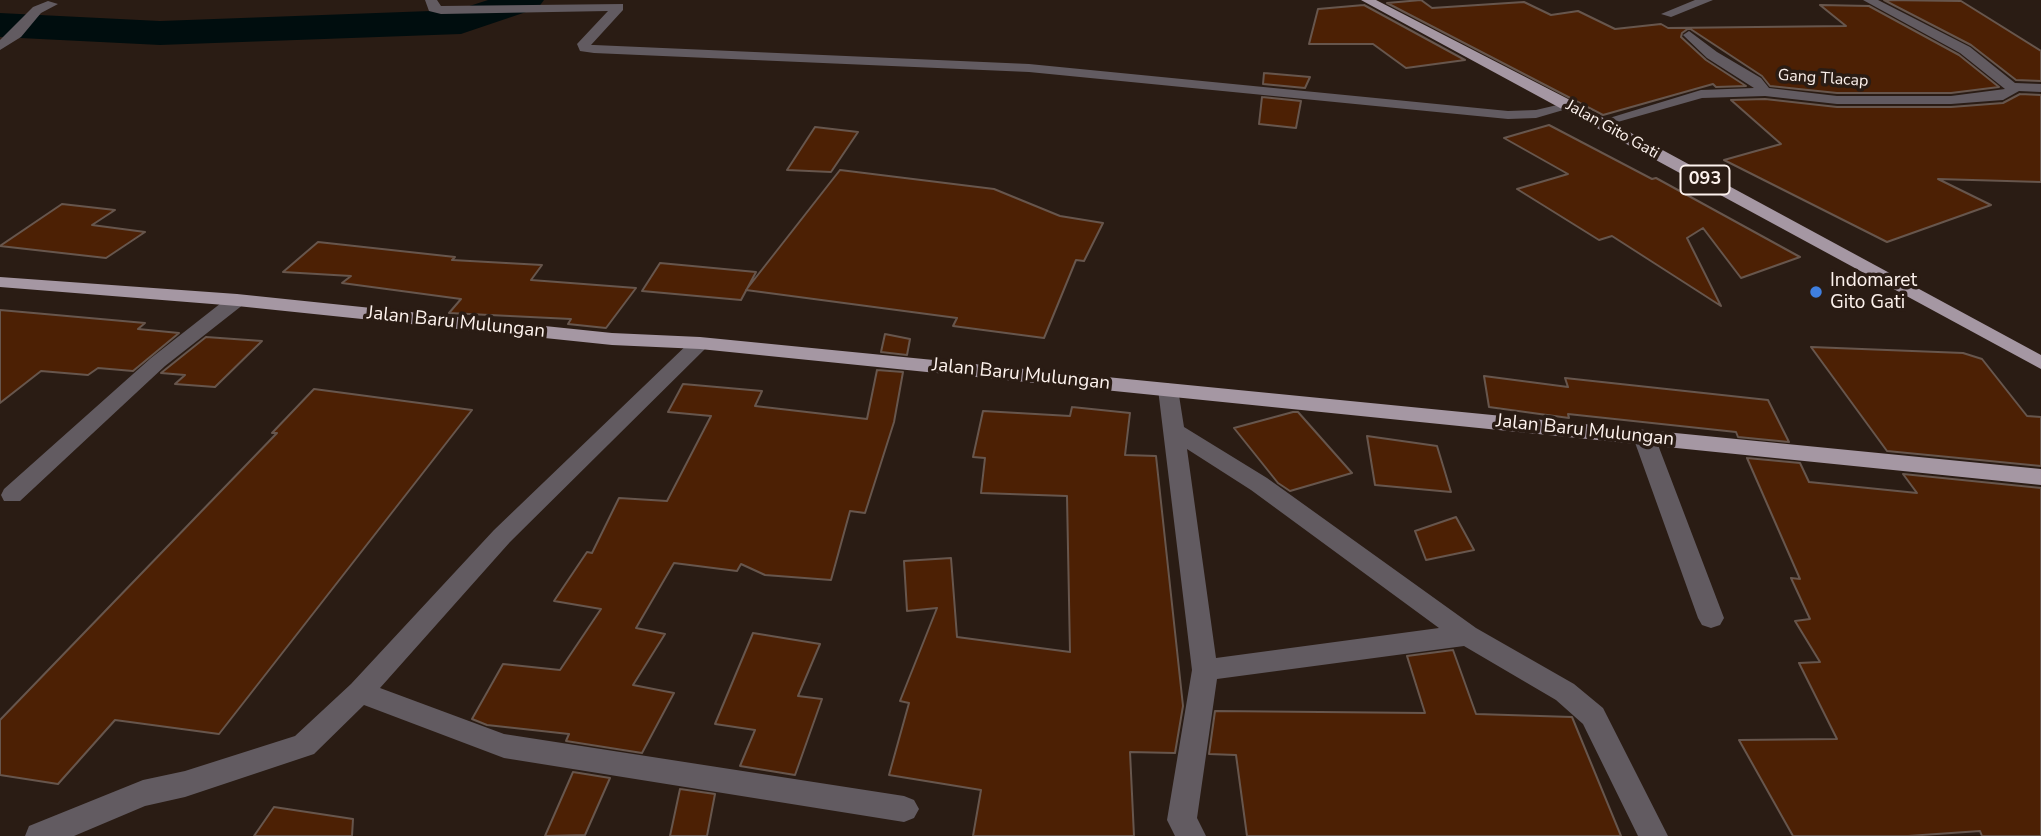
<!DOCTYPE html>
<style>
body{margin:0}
canvas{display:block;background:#2a1c14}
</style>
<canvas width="2041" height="836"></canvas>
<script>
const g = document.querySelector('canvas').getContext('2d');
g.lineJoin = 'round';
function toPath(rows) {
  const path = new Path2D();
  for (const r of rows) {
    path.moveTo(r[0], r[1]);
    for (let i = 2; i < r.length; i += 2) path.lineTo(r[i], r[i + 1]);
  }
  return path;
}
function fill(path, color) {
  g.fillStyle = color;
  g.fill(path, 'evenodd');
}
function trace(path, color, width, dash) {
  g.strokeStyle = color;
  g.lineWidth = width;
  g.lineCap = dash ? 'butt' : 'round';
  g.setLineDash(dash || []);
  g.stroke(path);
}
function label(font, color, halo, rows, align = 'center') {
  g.font = font + ' "Nunito Sans",sans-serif';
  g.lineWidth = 7;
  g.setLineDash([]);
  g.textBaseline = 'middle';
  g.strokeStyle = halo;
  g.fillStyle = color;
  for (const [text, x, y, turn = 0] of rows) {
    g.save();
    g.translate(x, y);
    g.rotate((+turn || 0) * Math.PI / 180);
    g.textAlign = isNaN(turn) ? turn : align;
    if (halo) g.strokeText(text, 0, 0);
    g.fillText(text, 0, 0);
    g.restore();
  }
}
fill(toPath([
 [488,0,544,0,538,8,461,34,160,45,0,37,0,13,160,21,457,10,488,0]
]), '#000d0e');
const building = toPath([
 [1421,0,1432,8,1524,2,1551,15,1578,11,1615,29,1661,24,1668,28,1846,26,1820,5,1869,6,1959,55,1999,87,1951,93,1837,93,1770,86,1762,76,1689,28,1682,33,1681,37,1706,60,1746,86,1716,87,1713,84,1603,115,1387,3,1421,0],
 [1884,0,1961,1,2041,51,2041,81,2016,80,1971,45,1884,0],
 [1364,5,1465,60,1406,68,1373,44,1309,44,1318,9,1364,5],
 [1264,73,1310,77,1305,88,1263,84,1264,73],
 [2020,94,2041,95,2041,182,1938,179,1991,205,1887,242,1724,160,1781,144,1731,100,1765,99,1837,107,1951,107,2003,103,2020,94],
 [1262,97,1301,101,1296,128,1259,124,1262,97],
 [1549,125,1652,179,1656,178,1800,257,1741,278,1703,228,1687,238,1721,306,1612,236,1599,240,1517,189,1568,174,1504,138,1549,125],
 [815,127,858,132,831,172,787,170,815,127],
 [840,170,994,189,1060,216,1103,223,1084,261,1076,260,1044,338,953,326,957,318,746,290,840,170],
 [62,204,115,210,92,225,145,232,106,258,0,246,62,204],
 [318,242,455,257,452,260,542,265,531,280,636,288,606,328,568,324,571,319,449,313,461,299,342,283,351,276,283,272,318,242],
 [660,263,756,272,741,300,642,291,660,263],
 [0,310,145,323,138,329,179,333,133,371,98,368,88,375,41,371,0,403,0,310],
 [885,334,910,339,907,355,881,352,885,334],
 [206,337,262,341,215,387,175,384,185,375,161,373,206,337],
 [1811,347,1963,353,1982,359,2027,416,2041,417,2041,466,1887,451,1811,347],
 [877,370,903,372,894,422,865,513,850,511,831,580,765,575,741,564,737,571,674,563,636,628,665,634,633,685,674,693,642,753,566,741,569,734,487,725,472,719,503,664,560,670,601,609,554,601,587,552,592,553,619,498,667,501,711,416,668,412,683,384,762,391,755,406,867,419,877,370],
 [1484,376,1568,387,1565,378,1768,400,1789,442,1738,437,1736,432,1568,414,1569,418,1489,407,1484,376],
 [314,389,472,410,219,734,115,720,58,784,0,775,0,720,277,433,272,433,314,389],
 [1072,407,1130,413,1125,455,1156,456,1183,706,1175,753,1130,752,1134,836,973,836,981,790,889,775,909,703,900,701,937,608,907,611,904,561,951,558,957,637,1070,652,1067,496,981,493,985,458,973,457,983,411,1070,416,1072,407],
 [1293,412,1298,412,1352,473,1290,491,1278,483,1234,428,1293,412],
 [1367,436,1437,446,1451,492,1375,485,1367,436],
 [1747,458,1800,463,1809,482,1917,493,1903,474,2041,488,2041,836,1982,836,1980,831,1908,836,1793,836,1739,740,1837,739,1799,663,1820,662,1795,621,1810,619,1791,578,1800,579,1747,458],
 [1456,517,1474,550,1426,560,1415,531,1456,517],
 [753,633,820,644,798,696,822,699,795,775,740,766,755,730,715,724,753,633],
 [1453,650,1476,714,1572,717,1621,836,1247,836,1236,755,1209,754,1215,711,1425,713,1407,656,1453,650],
 [573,772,610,778,585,835,545,836,573,772],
 [680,789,715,794,707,836,670,836,680,789],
 [274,807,353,819,352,836,254,836,274,807]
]);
fill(building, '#4c2004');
trace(building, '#67564d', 2);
fill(toPath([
 [425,0,437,0,441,6,623,4,623,10,591,45,594,45,1029,64,1508,111,1536,110,1570,102,1577,106,1536,118,1508,119,1029,72,594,53,580,51,577,44,608,11,441,14,429,11,425,0],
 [1695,0,1713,0,1671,17,1661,14,1695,0],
 [1863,0,1878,0,1970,47,2015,83,2041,84,2041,92,2019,91,2003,100,1951,104,1837,104,1765,96,1702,98,1600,127,1593,123,1701,90,1754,88,1707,58,1683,35,1689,31,1717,52,1761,78,1769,88,1837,96,1951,96,2005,89,1960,53,1863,0],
 [48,1,58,4,41,13,21,37,0,50,0,40,33,7,48,1],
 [237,294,246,300,244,304,165,366,20,501,4,501,1,495,4,489,151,358,230,296,237,294],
 [700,337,710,343,707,347,510,542,380,688,504,734,904,796,914,800,919,809,914,818,904,822,504,758,364,705,314,754,185,797,145,806,74,836,25,836,29,826,143,780,185,771,295,736,351,684,494,530,693,339,700,337],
 [1168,383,1178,389,1184,427,1267,478,1476,628,1574,684,1603,708,1668,836,1638,836,1583,724,1556,700,1464,646,1217,679,1197,818,1206,836,1175,836,1167,820,1192,670,1158,389,1168,383],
 [1187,449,1251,490,1439,628,1216,658,1187,449],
 [1644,430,1652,432,1655,437,1724,618,1720,625,1711,628,1702,625,1698,618,1633,437,1636,432,1644,430]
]), '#625b61');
fill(toPath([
 [1361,0,1376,0,1572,101,2041,355,2041,369,1361,0],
 [0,277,237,294,612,333,700,337,2041,469,2041,485,700,349,612,345,237,306,0,287,0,277]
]), '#a597a3');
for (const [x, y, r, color] of [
 [1816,292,7,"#3f7fe0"]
]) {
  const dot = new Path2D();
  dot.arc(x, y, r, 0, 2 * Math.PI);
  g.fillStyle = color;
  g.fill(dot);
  trace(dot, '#2a1c14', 2.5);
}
label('16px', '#fdf2ed', '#2a1c14', [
 ["Gang Tlacap",1823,79,4],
 ["Jalan Gito Gati",1612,130,29]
]);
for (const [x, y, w] of [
 [1705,180,49]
]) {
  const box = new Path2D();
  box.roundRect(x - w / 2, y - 14.5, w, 29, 5);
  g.fillStyle = '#2a1c14';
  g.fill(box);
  trace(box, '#fdf2ed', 2);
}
label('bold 18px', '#fdf2ed', null, [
 ["093",1705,180]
]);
label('19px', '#fdf2ed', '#2a1c14', [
 ["Indomaret",1830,281],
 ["Gito Gati",1830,303]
], 'left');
label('19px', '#fdf2ed', '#2a1c14', [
 ["Jalan Baru Mulungan",456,323,6],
 ["Jalan Baru Mulungan",1021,375,6],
 ["Jalan Baru Mulungan",1585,431,6]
]);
</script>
